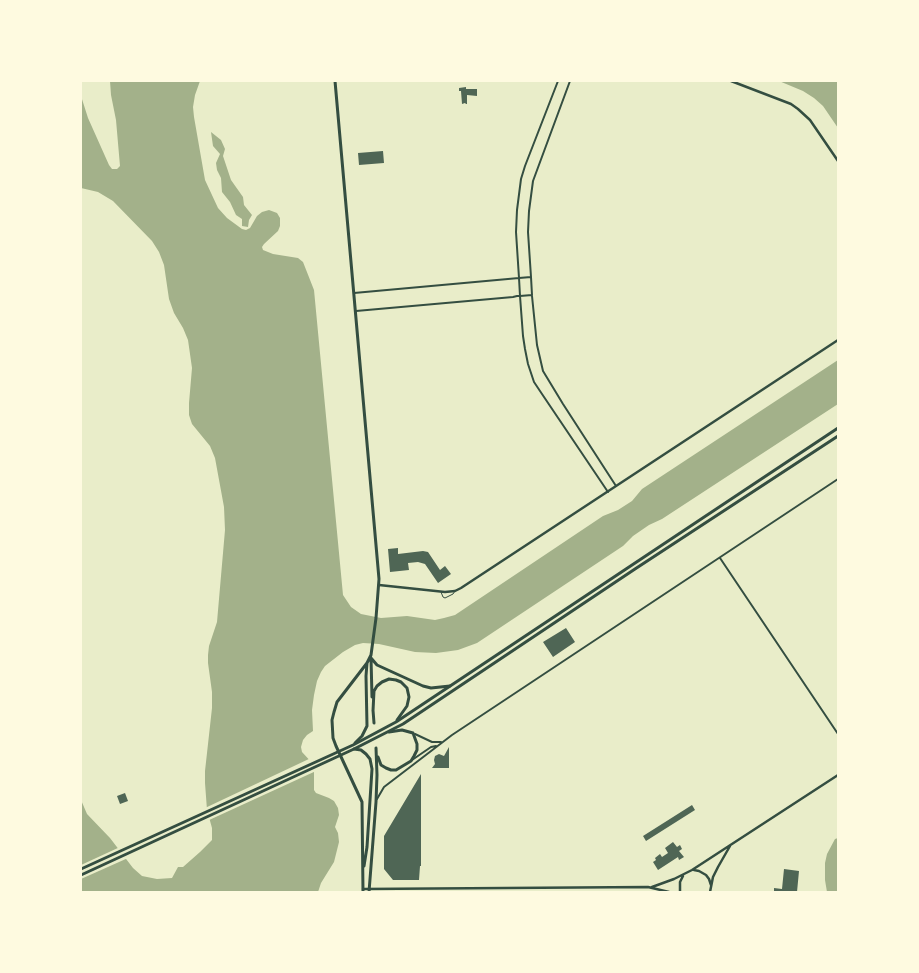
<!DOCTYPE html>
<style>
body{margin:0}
#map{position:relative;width:919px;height:973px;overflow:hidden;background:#e9edc9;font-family:Ubuntu,sans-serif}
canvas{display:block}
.frame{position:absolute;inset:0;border:82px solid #fefae0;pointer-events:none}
</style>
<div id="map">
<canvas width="919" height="973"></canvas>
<div class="frame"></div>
</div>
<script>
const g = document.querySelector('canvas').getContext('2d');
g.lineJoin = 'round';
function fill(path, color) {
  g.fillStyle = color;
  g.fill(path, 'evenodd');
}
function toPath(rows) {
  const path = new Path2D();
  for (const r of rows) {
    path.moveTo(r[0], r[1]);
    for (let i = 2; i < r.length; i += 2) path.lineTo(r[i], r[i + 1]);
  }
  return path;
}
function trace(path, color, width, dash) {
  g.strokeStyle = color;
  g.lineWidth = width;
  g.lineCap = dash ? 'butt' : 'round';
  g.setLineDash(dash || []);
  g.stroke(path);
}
fill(toPath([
 [110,81,200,81,195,95,193,107,194,117,205,180,218,208,227,218,242,229,246,230,250,228,257,216,262,212,269,210,277,213,280,218,280,226,278,231,264,244,262,247,263,250,273,254,298,258,303,262,314,290,343,595,351,607,361,614,381,618,407,616,435,620,444,618,455,615,603,516,618,510,632,501,642,489,838,360,838,404,662,519,649,525,633,536,623,546,477,643,458,650,436,653,415,652,379,644,363,643,355,645,343,652,325,666,321,672,317,681,314,695,312,710,313,731,307,735,303,740,301,747,302,752,314,765,314,790,316,793,329,798,334,801,338,808,339,815,335,827,338,833,339,842,334,862,321,883,318,892,81,892,81,800,87,814,110,838,133,868,142,876,157,879,172,878,178,867,183,867,200,852,212,840,212,828,207,810,205,783,205,771,212,708,212,692,208,663,208,655,209,646,217,622,225,530,224,507,215,458,210,446,192,424,189,415,189,403,192,368,188,340,183,328,174,313,169,299,164,265,159,252,152,241,113,201,98,192,81,188,81,96,88,118,109,165,112,169,117,169,120,166,116,120,111,95],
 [779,81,838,81,838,128,823,106,814,98,803,91],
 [211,132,221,140,225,149,223,156,231,180,243,197,244,205,252,215,249,220,248,227,242,226,242,219,236,215,230,202,222,192,221,178,217,170,216,163,220,154,213,146],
 [838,838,838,892,827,892,825,880,825,863,827,854,835,839]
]), '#a3b18a');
fill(toPath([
 [311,758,316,764,316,771,207,821,205,808],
 [120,847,128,858,81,879,81,865]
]), '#e9edc9');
fill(toPath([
 [466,87,466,89,477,89,477,96,467,95,467,104,466,104,465,103,462,104,461,91,459,91,459,88],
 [383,151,384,163,359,165,358,153],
 [398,548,398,554,423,551,428,552,440,570,445,566,451,574,438,583,425,564,418,562,408,563,409,570,390,572,388,549],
 [566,628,575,642,553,657,543,642],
 [449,747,449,768,432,768,435,764,434,760,435,756,439,754,444,756],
 [421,774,421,866,420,866,419,880,393,880,384,869,384,836],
 [125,793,128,801,120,804,117,796],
 [692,805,695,810,646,841,643,836],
 [673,842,677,847,680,845,682,849,679,851,684,857,679,860,678,857,658,870,653,862,656,860,655,858,660,854,662,857,668,853,665,848],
 [784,869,799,871,797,892,774,892,774,888,782,889]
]), '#4f6655');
trace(toPath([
 [441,592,443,597,445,598,453,594,455,591]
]), '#344e41', 1);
trace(toPath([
 [531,277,528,232,529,211,533,181,570,81],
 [354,293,519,278,516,232,517,210,521,179,525,166,558,81],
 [532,296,537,345,543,371,563,404,616,486],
 [356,311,513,297,517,296,520,296,532,295,531,277,519,278,520,296,523,336,525,349,528,364,534,382,542,394,608,492],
 [720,558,838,734],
 [415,734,432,742,441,742],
 [412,760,431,747,436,746],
 [377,799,384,787,452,735,838,479]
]), '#344e41', 2);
trace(toPath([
 [731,81,791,104,798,109,810,120,838,161],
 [379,585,445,592,455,591,461,588,838,340],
 [694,870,699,871,706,875,709,879,711,885],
 [652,887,674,879,692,870,838,775],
 [363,889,648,887,669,892],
 [680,892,680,882,683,876],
 [710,892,713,877,718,867,730,846]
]), '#344e41', 2.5);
trace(toPath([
 [335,81,379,579,376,618,371,655,367,663,337,702,334,712,332,720,333,738,336,746,362,802,363,892],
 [371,658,377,665,423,686,431,688,450,686],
 [371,658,372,697],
 [373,710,374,723],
 [373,711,374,691,377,686,382,682,389,679,396,680,401,682,407,688,409,697,407,706,397,720],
 [355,743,362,736,367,726,366,676,367,663],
 [354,749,361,750,366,754,370,759,372,769,367,847,364,866],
 [378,757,381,765,386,768,391,770,396,770,411,761,414,756,417,750,417,744,413,733,402,730,389,732],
 [369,892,376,802,377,775,376,748]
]), '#344e41', 3);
trace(toPath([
 [81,869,353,745,396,722,838,428],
 [81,875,354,749,403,724,635,569,838,436]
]), '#344e41', 3);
</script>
